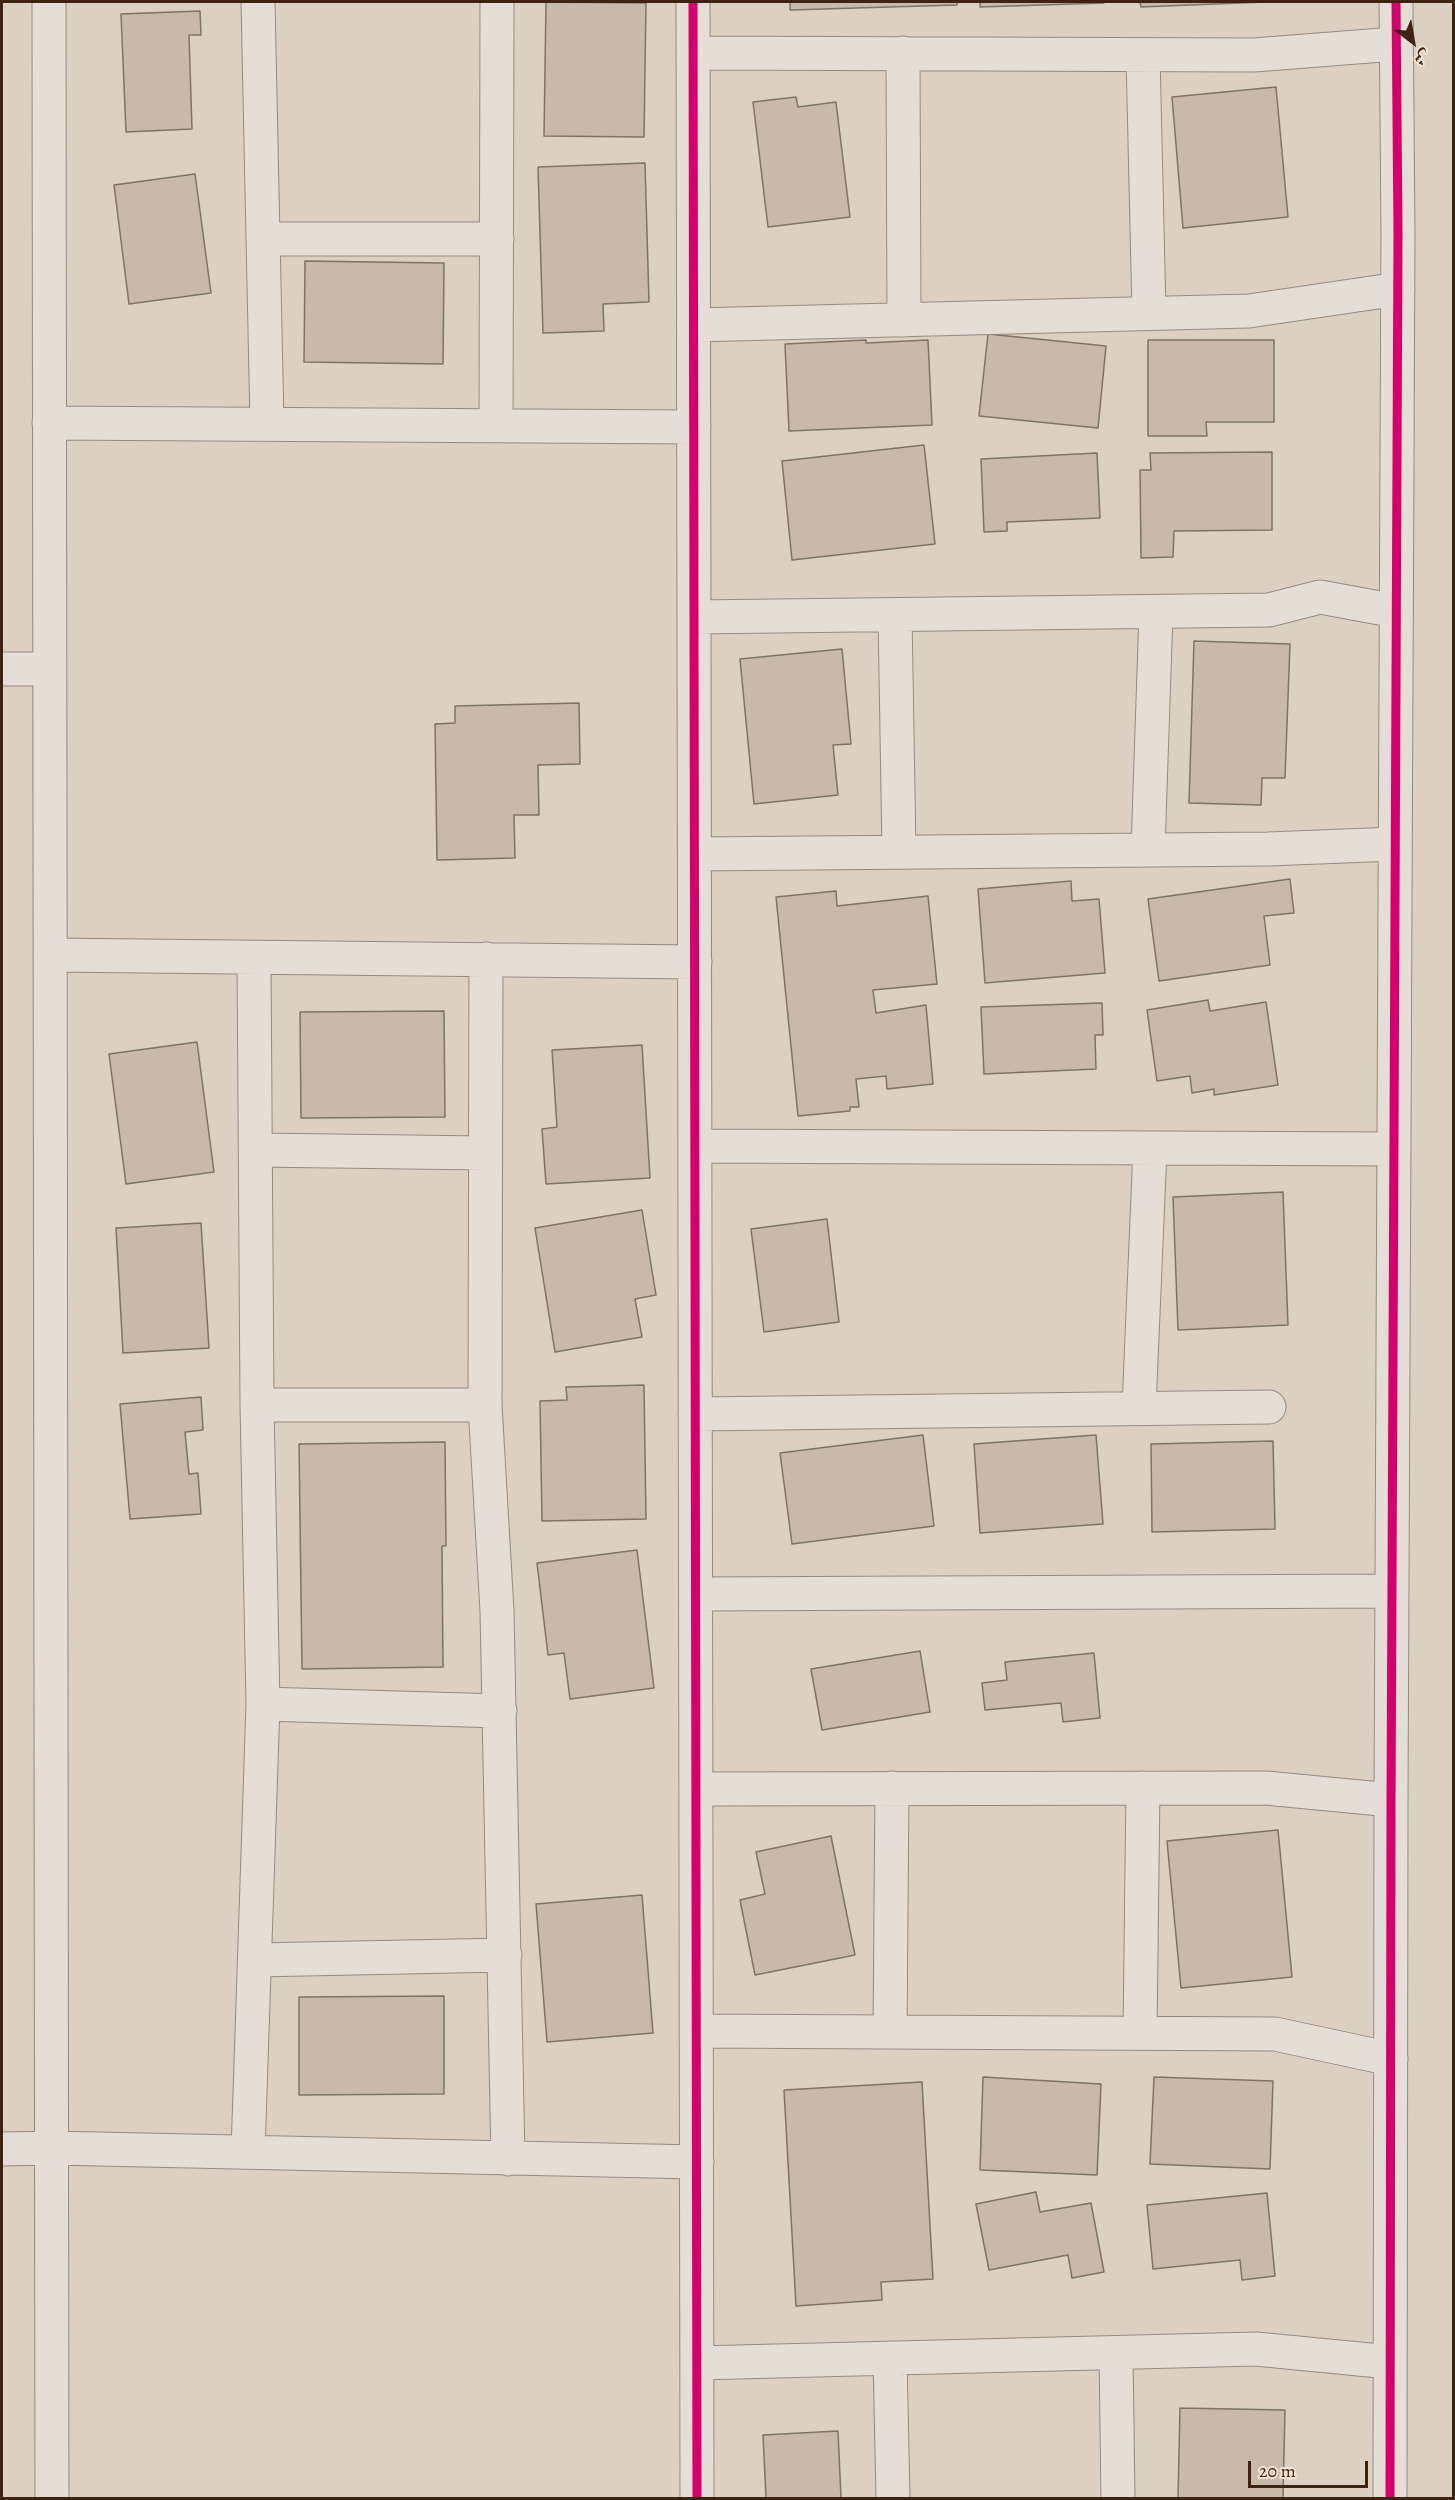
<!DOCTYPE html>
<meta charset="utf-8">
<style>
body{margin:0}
#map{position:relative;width:1455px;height:2500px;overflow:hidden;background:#dcd1c1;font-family:Alegreya,Amiri,serif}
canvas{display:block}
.frame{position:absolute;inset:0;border:3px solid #3e2312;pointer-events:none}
.north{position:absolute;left:1383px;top:12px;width:60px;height:60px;-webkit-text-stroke:4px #f0e2cf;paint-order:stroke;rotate:149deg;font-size:16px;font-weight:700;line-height:24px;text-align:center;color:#3e2312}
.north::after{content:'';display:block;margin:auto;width:21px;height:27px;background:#3e2312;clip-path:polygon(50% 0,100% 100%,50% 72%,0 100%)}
.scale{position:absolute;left:1248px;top:2461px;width:120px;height:27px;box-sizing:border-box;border:3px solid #3e2312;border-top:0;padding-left:8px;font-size:18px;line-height:21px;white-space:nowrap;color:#3e2312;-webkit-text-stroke:4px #f0e2cf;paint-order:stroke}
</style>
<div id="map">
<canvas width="1455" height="2500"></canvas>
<div class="frame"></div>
<div class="north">ش</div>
<div class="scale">20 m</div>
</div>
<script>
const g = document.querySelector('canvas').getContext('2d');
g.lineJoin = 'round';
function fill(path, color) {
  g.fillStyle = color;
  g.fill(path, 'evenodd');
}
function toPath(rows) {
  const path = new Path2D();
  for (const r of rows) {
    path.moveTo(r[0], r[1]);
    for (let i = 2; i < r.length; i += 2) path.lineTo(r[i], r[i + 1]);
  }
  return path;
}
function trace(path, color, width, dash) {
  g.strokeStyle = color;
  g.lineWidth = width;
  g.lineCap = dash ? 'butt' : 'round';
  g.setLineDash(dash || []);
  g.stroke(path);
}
const building = toPath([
 [546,2,646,3,644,137,544,136,546,2],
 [790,2,957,2,957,5,790,10,790,2],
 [980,2,1104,2,1104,3,980,7,980,2],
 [1140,2,1265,2,1141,7,1140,2],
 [200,11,201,35,189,35,192,129,126,132,121,14,200,11],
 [1276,87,1288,217,1183,228,1172,97,1276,87],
 [796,97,798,107,836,102,850,217,768,227,753,102,796,97],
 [645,163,649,302,603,304,604,331,543,333,538,167,645,163],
 [195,174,211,293,129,304,114,185,195,174],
 [305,261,444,263,443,364,304,362,305,261],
 [988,334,1106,346,1098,428,979,416,988,334],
 [866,340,866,343,928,340,932,425,789,431,785,344,866,340],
 [1148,340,1274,340,1274,422,1206,422,1207,436,1148,436,1148,340],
 [924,445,935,544,792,560,782,461,924,445],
 [1272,452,1272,530,1174,531,1173,557,1141,558,1140,470,1151,470,1150,453,1272,452],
 [1097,453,1100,518,1007,522,1007,531,984,532,981,459,1097,453],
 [1194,641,1290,644,1285,778,1262,778,1261,805,1189,803,1194,641],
 [842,649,851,744,833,745,838,795,754,804,740,659,842,649],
 [579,703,580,764,538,765,539,815,514,815,515,858,437,860,435,724,455,723,455,706,579,703],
 [1290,879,1294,913,1264,916,1270,965,1159,981,1148,899,1290,879],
 [1071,881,1072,901,1099,899,1105,973,985,983,978,889,1071,881],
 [836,891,837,906,928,896,937,984,873,990,876,1013,926,1005,933,1084,887,1089,886,1076,856,1079,859,1107,850,1107,850,1111,798,1116,776,897,836,891],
 [1208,1000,1210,1011,1266,1002,1278,1085,1214,1095,1214,1089,1192,1093,1190,1076,1157,1081,1147,1010,1208,1000],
 [1102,1003,1103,1035,1095,1035,1096,1069,984,1074,981,1007,1102,1003],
 [444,1011,445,1117,301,1118,300,1012,444,1011],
 [197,1042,214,1172,126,1184,109,1054,197,1042],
 [642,1045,650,1178,546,1184,542,1129,557,1127,552,1050,642,1045],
 [1283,1192,1288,1325,1178,1330,1173,1197,1283,1192],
 [642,1210,656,1295,635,1299,642,1337,555,1352,535,1228,642,1210],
 [827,1219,839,1322,764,1332,751,1229,827,1219],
 [201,1223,209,1348,123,1353,116,1228,201,1223],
 [644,1385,646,1519,542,1521,540,1401,567,1400,566,1387,644,1385],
 [201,1397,203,1430,185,1432,189,1474,198,1473,201,1514,130,1519,120,1404,201,1397],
 [923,1435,934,1526,792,1544,780,1453,923,1435],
 [1096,1435,1103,1524,980,1533,974,1444,1096,1435],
 [1273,1441,1275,1529,1152,1532,1151,1444,1273,1441],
 [445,1442,446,1546,442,1546,443,1667,302,1669,299,1444,445,1442],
 [637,1550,654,1688,570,1699,564,1653,548,1655,537,1563,637,1550],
 [920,1651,930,1712,822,1730,811,1669,920,1651],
 [1094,1653,1100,1718,1063,1722,1061,1703,985,1710,982,1683,1007,1680,1005,1662,1094,1653],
 [1278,1830,1292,1977,1181,1988,1167,1841,1278,1830],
 [831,1836,855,1955,755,1975,740,1900,765,1894,756,1852,831,1836],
 [642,1895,653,2033,547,2042,536,1904,642,1895],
 [444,1996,444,2094,299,2095,299,1997,444,1996],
 [983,2077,1101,2084,1097,2175,980,2170,983,2077],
 [1154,2077,1273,2081,1270,2169,1150,2164,1154,2077],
 [922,2082,933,2279,881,2282,882,2300,796,2306,784,2090,922,2082],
 [1036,2192,1040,2212,1091,2203,1104,2272,1072,2278,1068,2255,989,2270,976,2204,1036,2192],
 [1267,2193,1275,2276,1242,2280,1240,2260,1153,2269,1147,2205,1267,2193],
 [1180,2408,1285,2410,1283,2498,1178,2498,1180,2408],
 [838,2431,841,2498,766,2498,763,2435,838,2431]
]);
fill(building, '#c8b9ab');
trace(building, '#7d7368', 1.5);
const minor = toPath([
 [49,2,52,2498],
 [258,2,267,424],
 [693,2,697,2498],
 [693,53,1254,55,1395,44],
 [903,53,904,320],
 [1143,55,1149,313],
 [263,239,497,239],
 [694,325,1249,311,1398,289],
 [49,423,694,427],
 [496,425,497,2],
 [895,615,899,852],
 [694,617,1269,610,1320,597,1396,611],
 [2,669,49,669],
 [1148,850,1156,612],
 [695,854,1268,849,1395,844],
 [50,955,695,962],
 [254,958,257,1405,263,1704],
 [486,959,485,1405,497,1611,508,2159],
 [695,1146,1394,1149],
 [256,1150,485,1153],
 [257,1405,485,1405],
 [1139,1408,1150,1149],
 [695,1414,1269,1407],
 [696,1594,1392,1591],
 [696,1789,1266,1788,1391,1800],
 [255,1960,505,1955],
 [697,2031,1275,2034,1391,2059],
 [890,2032,892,1788],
 [1140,2033,1143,1788],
 [2,2149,52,2148,697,2162],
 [248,2152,263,1704,500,1711],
 [1116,2353,1118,2498],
 [890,2358,893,2498],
 [697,2363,1256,2349,1390,2362],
 [1390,2498,1391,1800,1398,233,1396,2]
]);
trace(minor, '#948b80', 35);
trace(minor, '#e4ded6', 33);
trace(toPath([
 [693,2,697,2498],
 [1390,2498,1391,1800,1398,233,1396,2]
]), '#d6006c', 9);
</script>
